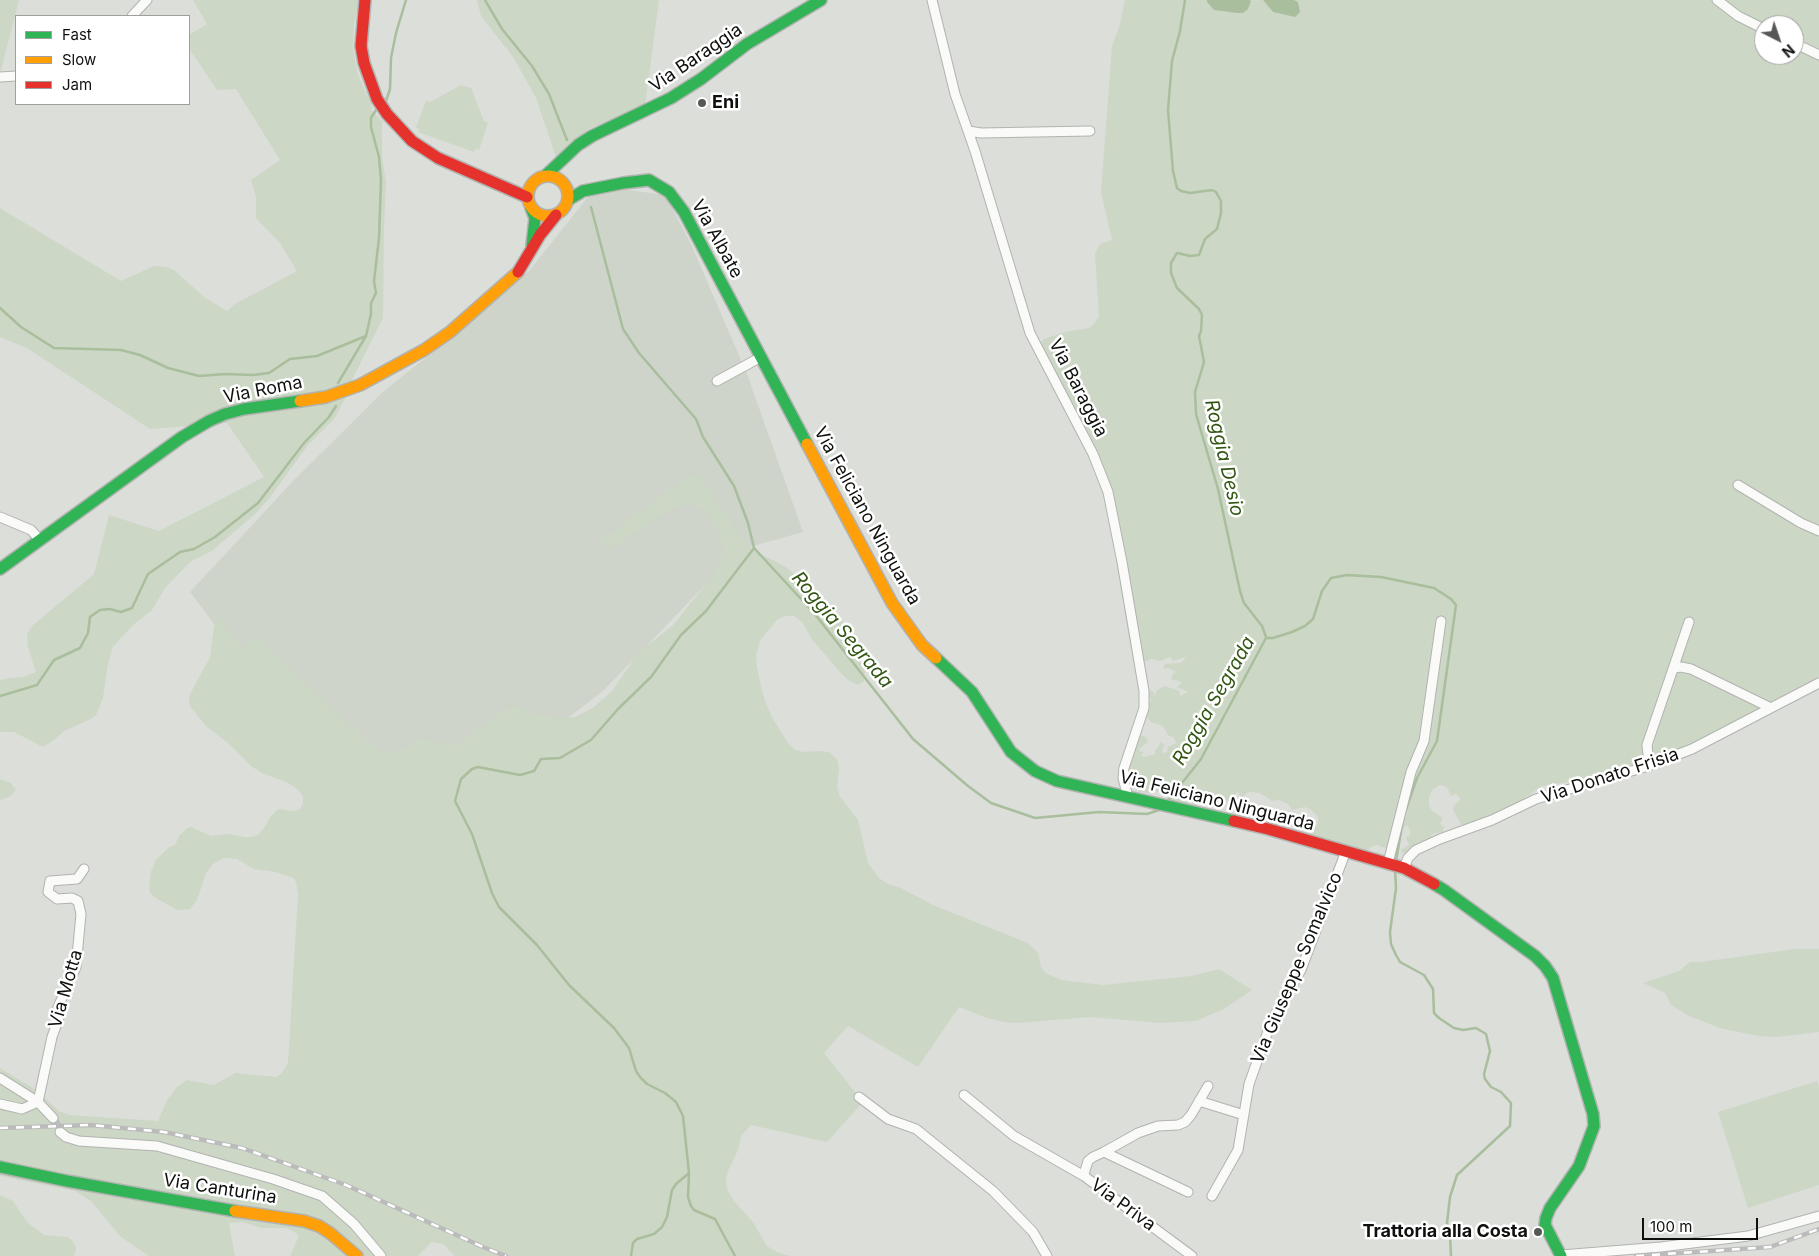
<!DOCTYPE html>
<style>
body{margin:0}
#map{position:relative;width:1819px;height:1256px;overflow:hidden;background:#dcdeda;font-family:Inter,sans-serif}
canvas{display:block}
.legend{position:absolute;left:15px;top:15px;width:175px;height:90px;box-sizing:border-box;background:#fff;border:1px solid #9f9f9e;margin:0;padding:6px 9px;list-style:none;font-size:15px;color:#0e100d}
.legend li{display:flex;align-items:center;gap:10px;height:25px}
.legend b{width:25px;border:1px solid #9f9f9e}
.north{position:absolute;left:1754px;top:15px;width:50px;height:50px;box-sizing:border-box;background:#fff;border:1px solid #9f9f9e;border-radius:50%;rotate:139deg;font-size:14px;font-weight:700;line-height:20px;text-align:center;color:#0e100d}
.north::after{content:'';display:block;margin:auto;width:18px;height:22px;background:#565855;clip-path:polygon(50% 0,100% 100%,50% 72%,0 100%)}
.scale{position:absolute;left:1642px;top:1218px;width:116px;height:22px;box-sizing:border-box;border:2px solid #0e100d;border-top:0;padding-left:6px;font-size:15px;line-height:18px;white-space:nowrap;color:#0e100d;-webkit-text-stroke:4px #fff;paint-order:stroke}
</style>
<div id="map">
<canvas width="1819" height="1256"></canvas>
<ul class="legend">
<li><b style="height:6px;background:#30b455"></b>Fast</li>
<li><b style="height:6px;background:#ff9f0a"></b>Slow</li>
<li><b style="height:6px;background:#e5322d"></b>Jam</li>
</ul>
<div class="north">N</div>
<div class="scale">100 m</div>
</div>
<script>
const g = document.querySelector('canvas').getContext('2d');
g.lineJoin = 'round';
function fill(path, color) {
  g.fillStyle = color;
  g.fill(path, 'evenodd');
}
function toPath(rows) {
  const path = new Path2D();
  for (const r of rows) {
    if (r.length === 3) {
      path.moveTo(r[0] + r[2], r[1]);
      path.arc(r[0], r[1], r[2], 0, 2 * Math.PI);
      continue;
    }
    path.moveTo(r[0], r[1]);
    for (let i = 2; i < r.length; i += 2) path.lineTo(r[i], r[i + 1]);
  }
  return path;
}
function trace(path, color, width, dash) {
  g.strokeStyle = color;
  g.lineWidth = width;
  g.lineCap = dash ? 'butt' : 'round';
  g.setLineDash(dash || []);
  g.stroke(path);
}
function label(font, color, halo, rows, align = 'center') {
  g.font = font + ' Inter,sans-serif';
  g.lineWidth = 5;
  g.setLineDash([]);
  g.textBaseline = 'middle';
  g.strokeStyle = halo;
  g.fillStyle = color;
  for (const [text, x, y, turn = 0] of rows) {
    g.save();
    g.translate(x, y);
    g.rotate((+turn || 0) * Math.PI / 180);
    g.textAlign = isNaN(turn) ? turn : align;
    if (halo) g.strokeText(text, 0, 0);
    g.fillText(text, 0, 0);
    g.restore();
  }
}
fill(toPath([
 [621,189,665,195,691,244,747,374,803,532,739,550,603,691,528,749,376,790,293,729,190,592,295,479,384,391,473,320,529,271,591,193]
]), '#ced4ca');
fill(toPath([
 [0,0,19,0,0,74],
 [193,0,359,0,354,24,353,49,357,71,363,87,370,100,372,111,382,121,382,156,386,183,384,228,383,318,352,380,350,390,334,419,308,445,268,500,254,515,213,550,190,562,165,588,152,610,134,624,112,648,108,664,103,698,96,715,91,719,64,731,54,740,45,746,41,746,14,732,0,732,0,680,10,678,23,677,36,672,28,647,27,634,33,625,94,574,109,515,159,531,264,477,227,423,150,429,27,348,0,337,0,208,121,281,154,266,166,267,174,270,204,297,227,311,235,304,297,271,280,243,256,218,256,197,251,180,280,160,236,89,217,90,189,48,189,35,207,24],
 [477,0,659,0,645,105,589,129,556,157,536,98,513,57,481,16],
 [1125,0,1207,0,1207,2,1263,0,1273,12,1298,2,1294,0,1819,0,1819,677,1814,682,1667,757,1592,778,1542,786,1504,812,1465,827,1461,824,1453,810,1454,805,1461,799,1456,794,1451,796,1447,787,1440,785,1433,789,1429,797,1429,805,1432,811,1443,818,1440,824,1444,827,1443,832,1436,833,1431,835,1432,839,1407,855,1407,852,1402,853,1401,850,1409,845,1406,837,1410,836,1410,830,1407,825,1401,830,1395,853,1387,853,1385,848,1377,845,1371,847,1366,853,1310,835,1312,830,1317,825,1318,817,1311,810,1305,807,1292,810,1288,804,1279,800,1272,801,1260,793,1248,792,1241,798,1238,792,1235,794,1235,800,1230,797,1228,802,1214,800,1206,800,1205,806,1202,804,1188,808,1167,800,1170,786,1158,792,1153,790,1149,793,1139,792,1138,782,1129,782,1127,772,1140,735,1146,737,1148,742,1139,749,1140,752,1144,751,1141,756,1144,757,1150,755,1155,755,1155,750,1159,746,1160,742,1165,745,1162,750,1163,753,1167,752,1168,747,1176,743,1174,738,1168,735,1163,726,1151,722,1147,717,1148,704,1151,699,1148,696,1149,690,1154,692,1154,697,1157,690,1165,686,1180,691,1180,696,1188,692,1177,687,1182,682,1171,679,1173,674,1176,672,1169,668,1163,669,1165,664,1181,663,1186,657,1173,661,1170,657,1160,661,1151,659,1145,662,1131,650,1110,522,1096,469,1036,350,1044,339,1065,332,1089,328,1093,325,1099,317,1095,254,1100,244,1112,240,1101,192,1111,59,1112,45,1119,28],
 [1764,25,1794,25,1794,55,1764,55],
 [461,85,471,88,484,121,488,123,479,150,476,149,474,152,418,132,420,129,416,128,426,101,430,102],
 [699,475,746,544,755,551,786,567,820,597,844,624,865,672,864,681,858,685,848,680,839,671,811,638,803,623,794,616,785,616,778,619,761,639,756,655,757,667,762,691,766,704,773,719,788,743,795,750,804,752,817,751,829,752,837,759,839,768,837,787,839,795,858,820,868,863,879,878,888,884,901,888,933,905,1028,943,1038,953,1041,967,1045,973,1062,980,1103,985,1191,976,1219,969,1252,990,1224,1009,1196,1021,1160,1023,1091,1017,1018,1023,1004,1022,987,1018,959,1007,918,1067,848,1026,824,1053,863,1102,827,1142,751,1125,741,1136,738,1150,728,1171,726,1181,728,1191,734,1201,753,1222,767,1246,777,1252,790,1256,455,1256,443,1244,432,1242,418,1256,290,1256,299,1236,293,1231,286,1228,262,1228,242,1222,229,1223,235,1256,149,1256,121,1237,91,1201,75,1191,0,1176,0,1068,36,1090,59,1111,69,1115,158,1121,167,1100,177,1087,187,1080,214,1085,235,1073,276,1077,282,1073,288,1063,298,894,296,882,293,878,276,872,254,869,237,859,224,858,213,864,206,873,197,900,190,909,177,910,156,898,151,894,149,890,151,871,156,860,169,847,175,845,179,836,187,828,191,827,211,836,227,834,245,837,251,837,258,835,264,828,271,816,278,809,294,811,300,809,303,804,303,796,296,788,286,782,262,773,251,766,229,744,206,726,190,706,189,696,210,657,214,625,220,619,242,648,259,638,375,749,379,751,385,752,400,750,420,739,456,746,512,705,530,713,558,718,575,717,594,707,612,691,638,653,673,625,714,574,721,560,723,549,721,536,711,519,699,507,689,504,680,506,665,513,608,550,601,540,686,477],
 [0,779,11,783,16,790,9,797,0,800],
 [1795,949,1819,949,1819,1032,1776,1037,1758,1036,1720,1028,1689,1016,1671,1005,1665,993,1643,983,1679,971,1690,962,1700,962],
 [1817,1081,1819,1086,1819,1185,1748,1208,1718,1112],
 [0,1195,13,1201,27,1222,44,1235,67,1237,72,1240,76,1248,74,1256,0,1256]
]), '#cdd7c6');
fill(toPath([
 [1207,0,1250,0,1251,1,1248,9,1243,13,1237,13,1214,10,1207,2],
 [1263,0,1294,0,1298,2,1300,12,1295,17,1273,12]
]), '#a9be9c');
trace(toPath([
 [485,0,502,29,532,66,549,94,567,140],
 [1185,0,1180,31,1172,61,1168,110,1173,171,1177,188,1181,191,1190,193,1212,190,1216,192,1221,201,1221,213,1217,229,1205,239,1199,255,1190,256,1177,253,1171,263,1171,273,1177,288,1199,309,1202,315,1201,331,1199,336,1204,362,1195,392,1196,414,1218,489,1240,591,1244,603,1262,626,1266,637],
 [386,101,390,89,391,58,396,33,406,0],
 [591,207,623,329,639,353,696,419,703,437,734,486,748,523,754,548,814,613,913,739,968,786,991,803,1035,818,1099,812,1147,814,1162,809],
 [0,308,21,327,54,348,121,350,140,355,168,368,199,376,225,374,253,375,269,373,290,359,317,356,366,336],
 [338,383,366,336,371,314,371,303,376,293,374,281,379,238,381,180,379,157,371,127,371,118,376,110],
 [1267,638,1273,638,1292,632,1305,626,1313,619,1322,591,1331,578,1347,575,1381,577,1434,588,1451,599,1456,605,1437,741,1417,778,1405,812],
 [0,696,37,685,54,660,80,648,88,633,90,617,100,610,110,609,121,612,132,608,148,574,180,552,194,549,215,537,258,503,304,443,329,417,336,406],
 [1167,802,1201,759,1266,638],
 [1396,861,1403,820],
 [1395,869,1396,888,1390,932,1391,944,1396,955,1400,962,1424,975,1433,989,1434,1013,1439,1018,1454,1028,1463,1030,1476,1028,1486,1034,1490,1051,1484,1074,1485,1079,1491,1087,1501,1092,1511,1103,1510,1126,1457,1175,1450,1197,1447,1223,1450,1235,1451,1256],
 [631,1256,633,1243,637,1239,654,1234,662,1227,667,1217,672,1190,676,1184,689,1173],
 [735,1256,715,1219,694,1210,691,1206,688,1197,689,1173,683,1116,676,1102,665,1093,647,1084,640,1077,636,1071,629,1048,614,1028,569,985,537,945,499,907,492,893,472,834,455,801,461,779,472,769,478,767,520,775,534,771,541,759,560,758,591,740,618,709,651,677,681,635,706,611,754,548]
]), '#a9be9c', 2.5);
trace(toPath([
 [53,1118,60,1132]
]), '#bdbfbb', 9, [9, 4.5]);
const street = toPath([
 [932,0,955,94,975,151,1030,333,1093,454,1108,492,1122,562,1144,691,1144,708,1124,768,1123,778,1128,797],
 [1717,0,1738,16,1764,29],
 [132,16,147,0],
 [1794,43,1819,55],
 [0,77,16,76],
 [969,131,981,133,1090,131],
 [717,381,761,357],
 [1738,485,1801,523,1819,531],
 [0,517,31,530,40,540],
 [1674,668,1681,667,1691,669,1771,708],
 [1649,765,1647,745,1689,622],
 [1388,863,1411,772,1424,741,1441,621],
 [1404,868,1408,858,1416,850,1440,839,1492,820,1536,799,1645,767,1692,749,1819,683],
 [0,1078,38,1102,53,1118],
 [964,1095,1014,1136,1084,1176,1192,1256],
 [859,1097,888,1119,916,1129,993,1191,1033,1232,1047,1256],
 [1199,1101,1244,1115],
 [0,1104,22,1109,38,1102,52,1037,60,1015,58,1007,76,967,81,914,78,901,72,898,57,899,48,892,50,881,77,879,84,869],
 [60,1132,66,1137,79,1141,157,1146,273,1179,322,1196,354,1224,381,1256],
 [1104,1152,1138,1133,1158,1126,1178,1125,1185,1122,1191,1115,1208,1086],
 [1084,1176,1084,1174,1088,1161,1093,1157,1104,1152,1188,1192],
 [1212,1196,1238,1150,1249,1084,1272,1020,1301,970,1346,851],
 [1561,1255,1661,1247,1748,1236,1819,1216]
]);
const fast = toPath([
 [545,176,578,145,592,136,671,98,701,79,747,44,821,0],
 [568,200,583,191,623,183,649,180,669,192,684,212,807,444],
 [531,208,535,218,532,245],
 [0,569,182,437,209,421,225,414,244,409,300,401],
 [936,658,972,692,1011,752,1035,771,1057,781,1234,821],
 [1434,884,1444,890,1535,956,1545,966,1553,978,1593,1114,1594,1126,1579,1166,1550,1208,1546,1218,1545,1225,1561,1256],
 [0,1167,67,1181,235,1211]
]);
const slow = toPath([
 [548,196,20],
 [300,401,326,397,360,385,424,350,450,332,518,272],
 [807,444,892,603,922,645,936,658],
 [235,1211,304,1221,319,1226,330,1233,357,1256]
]);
const jam = toPath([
 [365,0,361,46,364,63,377,99,387,114,412,141,438,158,527,197],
 [518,272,540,235,556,215],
 [1234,821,1268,829,1404,868,1434,884]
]);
trace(street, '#b1b3b0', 11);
trace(fast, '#b1b3b0', 14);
trace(slow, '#b1b3b0', 14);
trace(jam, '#b1b3b0', 14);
trace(street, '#fafaf9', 9);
trace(fast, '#30b455', 11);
trace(slow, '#ff9f0a', 11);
trace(jam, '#e5322d', 11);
const rail = toPath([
 [0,1128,91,1125,164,1132,242,1148,346,1185,483,1247,506,1256],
 [1636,1256,1770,1247,1819,1229]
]);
trace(rail, '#bbb', 4.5);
trace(rail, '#fff', 2.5, [8]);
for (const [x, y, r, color] of [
 [702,103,5,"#565855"],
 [1538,1232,5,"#565855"]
]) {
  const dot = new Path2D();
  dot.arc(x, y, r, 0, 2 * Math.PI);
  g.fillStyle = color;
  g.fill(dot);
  trace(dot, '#fff', 2);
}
label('18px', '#0e100d', '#fff', [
 ["Via Baraggia",696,58,-34],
 ["Via Albate",717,239,61],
 ["Via Baraggia",1078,388,63],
 ["Via Roma",263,390,-11],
 ["Via Feliciano Ninguarda",867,516,61],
 ["Via Donato Frisia",1610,776,-18],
 ["Via Feliciano Ninguarda",1217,801,14],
 ["Via Giuseppe Somalvico",1297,968,-67],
 ["Via Motta",66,989,-74],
 ["Via Canturina",220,1189,9],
 ["Via Priva",1123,1205,36]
]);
label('bold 18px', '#0e100d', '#fff', [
 ["Eni",712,103],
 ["Trattoria alla Costa",1528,1232,"right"]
], 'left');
label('italic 19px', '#325613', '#fff', [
 ["Roggia Desio",1224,458,77],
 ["Roggia Segrada",842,630,50],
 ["Roggia Segrada",1214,701,-60]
]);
</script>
